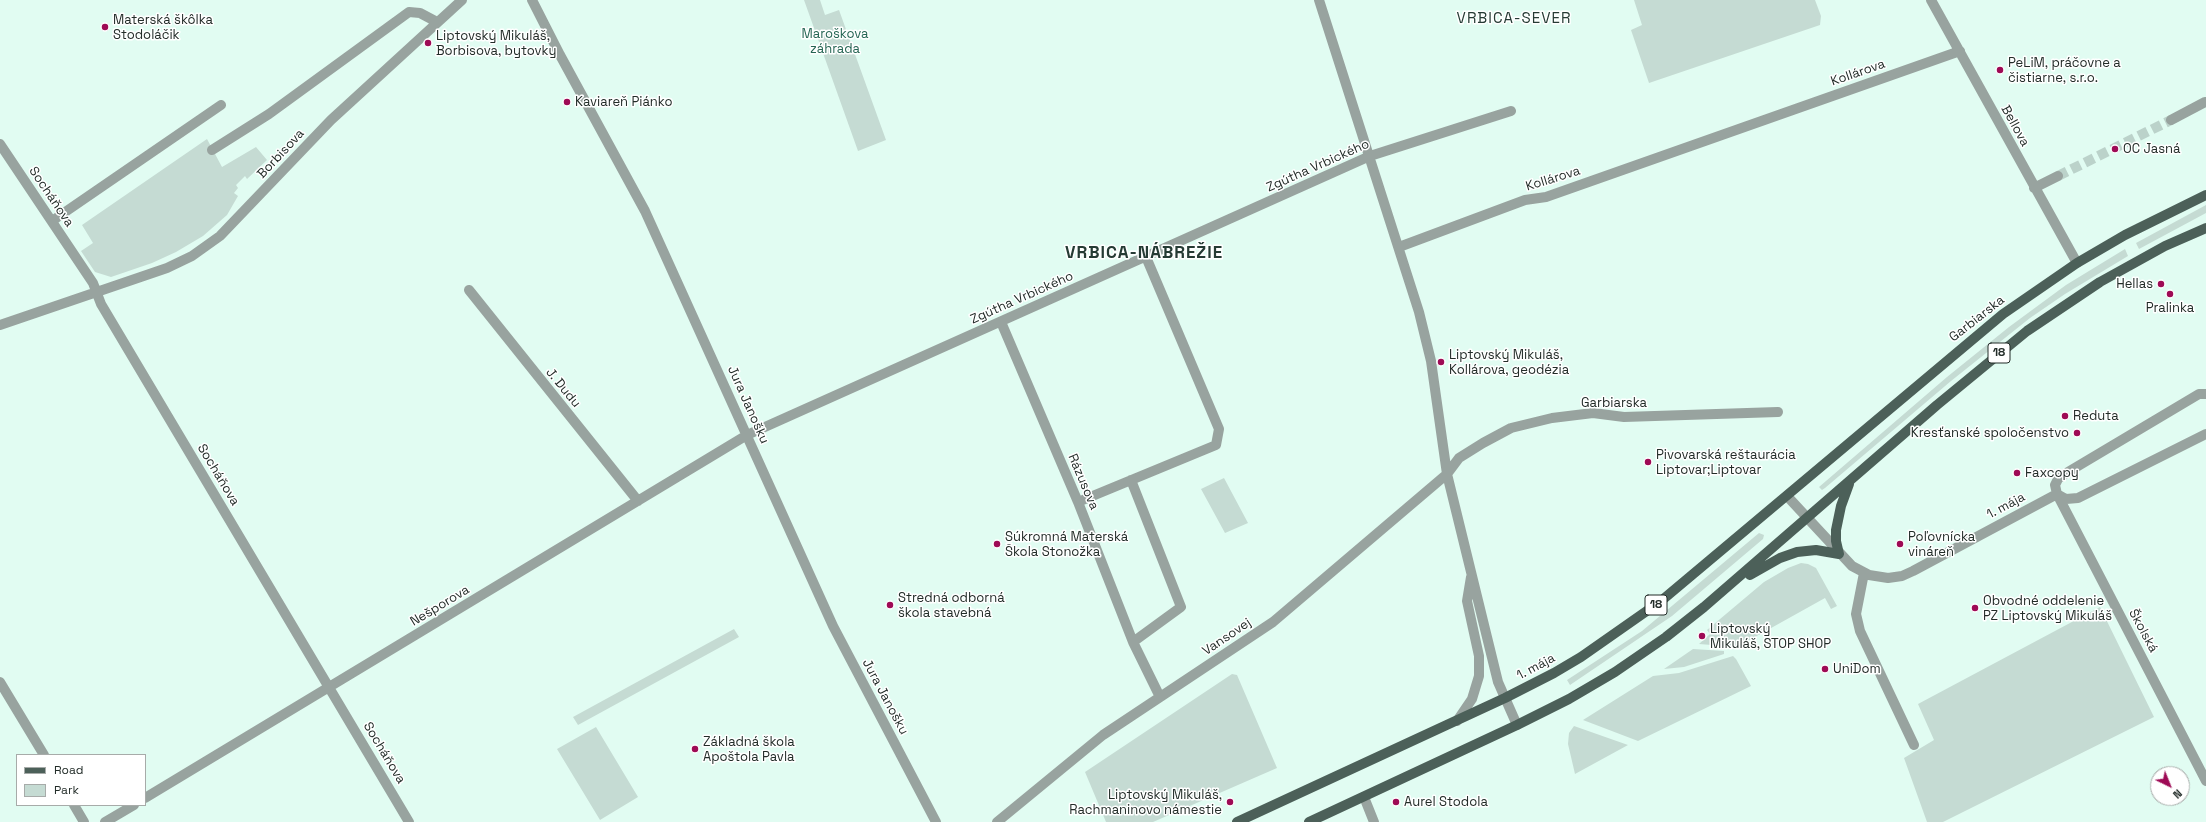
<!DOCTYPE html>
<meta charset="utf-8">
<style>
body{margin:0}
#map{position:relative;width:2206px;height:822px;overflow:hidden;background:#e1fcf2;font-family:"Space Grotesk",sans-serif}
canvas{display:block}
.legend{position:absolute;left:16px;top:754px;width:130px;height:52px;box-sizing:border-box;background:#fff;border:1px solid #a7aba9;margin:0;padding:5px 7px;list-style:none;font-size:12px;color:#222c28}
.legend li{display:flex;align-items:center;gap:8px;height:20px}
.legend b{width:20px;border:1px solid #a7aba9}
.north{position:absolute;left:2150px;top:766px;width:40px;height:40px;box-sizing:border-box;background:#fff;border:1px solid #a7aba9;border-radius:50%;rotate:137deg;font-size:11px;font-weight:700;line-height:16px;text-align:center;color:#222c28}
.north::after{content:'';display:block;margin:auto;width:14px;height:18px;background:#9e0a55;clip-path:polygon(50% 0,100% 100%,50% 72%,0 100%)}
</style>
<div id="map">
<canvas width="2206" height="822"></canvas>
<ul class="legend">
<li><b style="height:5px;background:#4c6059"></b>Road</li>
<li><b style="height:11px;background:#c5dbd3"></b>Park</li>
</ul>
<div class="north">N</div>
</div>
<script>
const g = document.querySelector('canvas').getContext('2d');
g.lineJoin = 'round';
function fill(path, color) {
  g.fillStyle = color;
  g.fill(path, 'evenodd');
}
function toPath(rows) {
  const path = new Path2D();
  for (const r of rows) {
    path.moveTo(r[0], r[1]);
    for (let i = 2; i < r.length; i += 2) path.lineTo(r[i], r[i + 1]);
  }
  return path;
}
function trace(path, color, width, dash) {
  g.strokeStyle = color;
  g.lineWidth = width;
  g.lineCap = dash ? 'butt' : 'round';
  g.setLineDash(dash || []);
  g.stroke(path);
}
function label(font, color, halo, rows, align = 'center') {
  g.font = font + ' "Space Grotesk",sans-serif';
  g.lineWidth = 3;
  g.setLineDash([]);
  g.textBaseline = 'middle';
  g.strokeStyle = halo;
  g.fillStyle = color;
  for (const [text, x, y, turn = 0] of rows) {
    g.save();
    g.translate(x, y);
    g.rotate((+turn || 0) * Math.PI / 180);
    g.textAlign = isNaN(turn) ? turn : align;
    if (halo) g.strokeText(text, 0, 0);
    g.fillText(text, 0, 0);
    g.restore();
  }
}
fill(toPath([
 [804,0,820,0,825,15,839,10,886,140,858,151],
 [1634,0,1815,0,1821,16,1820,25,1649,83,1631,30,1642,25],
 [207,139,222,167,256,147,267,160,247,179,245,176,236,185,238,188,234,193,238,196,227,215,203,236,176,252,152,263,111,277,95,272,81,251,93,243,82,225],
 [2206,205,2206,213,2139,249,2136,243],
 [2125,249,2128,256,2065,294,2030,318,1951,381,1825,488,1822,490,1819,487,1947,377,2009,327,2066,285],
 [1224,478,1248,523,1225,533,1201,489],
 [1759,533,1764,535,1763,539,1672,616,1570,685,1567,680,1642,631],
 [1801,563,1808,564,1816,568,1837,606,1831,609,1825,598,1737,647,1699,644,1710,634,1707,630,1764,582,1788,568],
 [2100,607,2154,717,1943,822,1927,822,1904,758,1934,740,1918,704],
 [734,629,739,637,578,725,573,717],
 [1693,649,1724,651,1724,654,1684,667,1664,669],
 [1733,656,1736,659,1751,686,1638,741,1583,720,1653,676,1679,673],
 [1232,674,1237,675,1277,768,1153,822,1106,822,1085,772],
 [1574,726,1628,745,1575,774,1568,744,1569,733],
 [596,727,638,797,600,820,557,749]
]), '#c5dbd3');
trace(toPath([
 [2058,176,2171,120]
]), '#bbd2ca', 10, [10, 5]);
trace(toPath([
 [532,0,560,55,645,211,833,626,936,822],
 [1319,0,1419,312,1431,361,1447,474,1498,682,1517,725],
 [1931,0,2077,263],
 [2171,120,2205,102],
 [0,144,93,283,101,304,409,822],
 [212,150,269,114,409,12,420,13,437,22],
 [2034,188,2058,176],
 [52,221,221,105],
 [1399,247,1525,200,1546,197,1960,51],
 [469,290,638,501],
 [1001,322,1078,502,1133,642,1160,697],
 [0,325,167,268,192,256,220,236,331,120,462,0],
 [2206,394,2199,394,2068,472,2058,479,2055,485,2057,494,2206,781],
 [1131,480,1181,607,1133,642],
 [2057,494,2066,499,2078,498,2206,434],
 [1787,496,1852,566,1869,575,1888,578,1902,576,1913,571,2057,494],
 [1078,502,1216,445,1219,429,1146,257],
 [1864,573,1856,614,1860,631,1914,745],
 [0,682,44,755],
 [1457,721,1472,699,1479,676,1479,656,1467,601,1471,577],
 [1364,797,1374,822],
 [145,798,747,435,1370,156,1511,111],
 [74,805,84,822],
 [105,822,134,805],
 [997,822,1103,735,1273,622,1447,474,1459,458,1483,443,1511,428,1552,418,1593,413,1624,417,1778,412]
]), '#98a39f', 10);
trace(toPath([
 [1750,575,1780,558,1797,552,1816,550,1839,554,1836,541,1836,530,1841,506,1849,484],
 [1237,822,1505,698,1554,673,1581,657,1661,601,2003,314,2077,263,2125,235,2206,195],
 [1309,822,1517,725,1569,699,1615,672,1666,637,1704,607,1937,405,2027,331,2100,282,2165,246,2206,228]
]), '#4c6059', 10);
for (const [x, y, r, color] of [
 [105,27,4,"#9e0a55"],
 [428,43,4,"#9e0a55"],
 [2000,70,4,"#9e0a55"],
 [567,102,4,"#9e0a55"],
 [2115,149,4,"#9e0a55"],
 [2161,284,4,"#9e0a55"],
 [2170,294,4,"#9e0a55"],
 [1441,362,4,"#9e0a55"],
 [2065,416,4,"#9e0a55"],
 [2077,433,4,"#9e0a55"],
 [1648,462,4,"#9e0a55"],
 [2017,473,4,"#9e0a55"],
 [997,544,4,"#9e0a55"],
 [1900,544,4,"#9e0a55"],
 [890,605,4,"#9e0a55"],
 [1975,608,4,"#9e0a55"],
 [1702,636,4,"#9e0a55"],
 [1825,669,4,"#9e0a55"],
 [695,749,4,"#9e0a55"],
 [1230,802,4,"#9e0a55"],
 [1396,802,4,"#9e0a55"]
]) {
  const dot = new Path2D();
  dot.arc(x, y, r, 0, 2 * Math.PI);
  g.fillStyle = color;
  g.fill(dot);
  trace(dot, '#fff', 1.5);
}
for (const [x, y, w] of [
 [1999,353,22],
 [1656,605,22]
]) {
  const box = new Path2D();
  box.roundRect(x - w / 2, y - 10, w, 20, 3);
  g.fillStyle = '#fff';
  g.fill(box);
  trace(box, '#222c28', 1);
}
label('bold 12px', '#222c28', null, [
 ["18",1999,353],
 ["18",1656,605]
]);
label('13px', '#222c28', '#fff', [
 ["Materská škôlka",113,20],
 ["Stodoláčik",113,35],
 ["Liptovský Mikuláš,",436,36],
 ["Borbisova, bytovky",436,51],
 ["PeLiM, práčovne a",2008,63],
 ["čistiarne, s.r.o.",2008,78],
 ["Kaviareň Piánko",575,102],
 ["OC Jasná",2123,149],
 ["Hellas",2153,284,"right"],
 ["Pralinka",2170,308,"center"],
 ["Liptovský Mikuláš,",1449,355],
 ["Kollárova, geodézia",1449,370],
 ["Reduta",2073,416],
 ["Kresťanské spoločenstvo",2069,433,"right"],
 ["Pivovarská reštaurácia",1656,455],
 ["Liptovar;Liptovar",1656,470],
 ["Faxcopy",2025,473],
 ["Súkromná Materská",1005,537],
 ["Škola Stonožka",1005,552],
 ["Poľovnícka",1908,537],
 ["vináreň",1908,552],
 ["Stredná odborná",898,598],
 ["škola stavebná",898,613],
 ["Obvodné oddelenie",1983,601],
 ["PZ Liptovský Mikuláš",1983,616],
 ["Liptovský",1710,629],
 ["Mikuláš, STOP SHOP",1710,644],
 ["UniDom",1833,669],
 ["Základná škola",703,742],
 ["Apoštola Pavla",703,757],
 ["Liptovský Mikuláš,",1222,795,"right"],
 ["Rachmaninovo námestie",1222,810,"right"],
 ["Aurel Stodola",1404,802]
], 'left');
label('13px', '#256553', '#fff', [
 ["Maroškova",835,34],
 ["záhrada",835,49]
]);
label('13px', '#222c28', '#fff', [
 ["Kollárova",1858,73,-19],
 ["Bellova",2015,126,61],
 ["Borbisova",281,154,-47],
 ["Zgútha Vrbického",1318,166,-24],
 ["Kollárova",1553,179,-17],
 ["Socháňova",51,197,56],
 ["Zgútha Vrbického",1022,298,-24],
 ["Garbiarska",1977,319,-38],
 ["J. Dudu",563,388,51],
 ["Garbiarska",1614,403],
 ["Jura Janošku",748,405,66],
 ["Socháňova",218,475,59],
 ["Rázusova",1083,482,67],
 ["1. mája",2006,506,-28],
 ["Nešporova",440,606,-31],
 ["Školská",2143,631,62],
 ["Vansovej",1227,637,-34],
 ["1. mája",1536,667,-28],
 ["Jura Janošku",885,697,62],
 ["Socháňova",384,753,59]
]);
g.letterSpacing = '1px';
label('15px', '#253b34', '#fff', [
 ["VRBICA-SEVER",1514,19]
]);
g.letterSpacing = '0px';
g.letterSpacing = '1px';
label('bold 17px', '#253b34', '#fff', [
 ["VRBICA-NÁBREŽIE",1144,253]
]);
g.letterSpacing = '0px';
</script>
